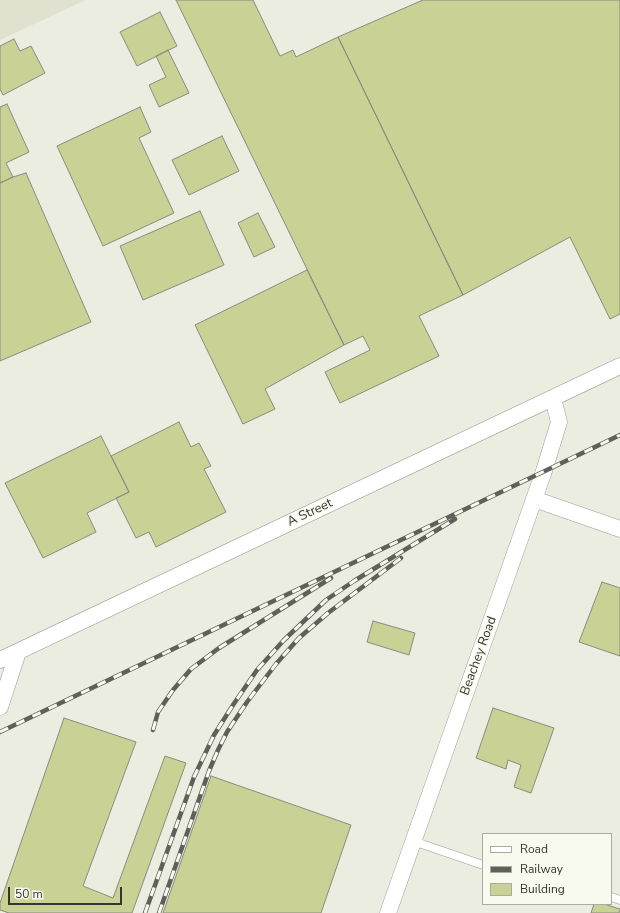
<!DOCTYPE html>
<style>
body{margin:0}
#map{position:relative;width:620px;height:913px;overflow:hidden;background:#ebede0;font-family:"Nunito Sans",sans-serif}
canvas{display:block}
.legend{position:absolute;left:482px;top:833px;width:130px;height:72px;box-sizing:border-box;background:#f8faed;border:1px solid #aaaca2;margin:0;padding:5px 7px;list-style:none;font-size:12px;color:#353631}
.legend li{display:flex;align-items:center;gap:8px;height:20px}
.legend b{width:20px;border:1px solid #aaaca2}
.scale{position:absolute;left:8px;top:887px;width:114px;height:18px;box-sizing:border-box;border:2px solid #353631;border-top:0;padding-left:5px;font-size:12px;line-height:14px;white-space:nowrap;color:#353631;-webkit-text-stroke:3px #f8faed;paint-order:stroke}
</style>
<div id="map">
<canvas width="620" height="913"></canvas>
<ul class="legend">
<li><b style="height:5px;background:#fff"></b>Road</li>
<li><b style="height:5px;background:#5f6059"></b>Railway</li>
<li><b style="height:11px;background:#c9d194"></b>Building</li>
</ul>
<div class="scale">50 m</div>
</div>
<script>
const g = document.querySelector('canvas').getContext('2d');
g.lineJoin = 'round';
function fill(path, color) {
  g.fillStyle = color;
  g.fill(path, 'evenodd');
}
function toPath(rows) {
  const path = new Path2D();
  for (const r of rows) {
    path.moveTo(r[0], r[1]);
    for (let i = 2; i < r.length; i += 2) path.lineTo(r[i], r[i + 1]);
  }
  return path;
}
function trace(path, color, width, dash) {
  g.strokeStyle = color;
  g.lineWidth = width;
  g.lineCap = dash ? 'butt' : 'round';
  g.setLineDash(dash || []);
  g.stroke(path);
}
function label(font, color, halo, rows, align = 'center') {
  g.font = font + ' "Nunito Sans",sans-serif';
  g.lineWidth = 3;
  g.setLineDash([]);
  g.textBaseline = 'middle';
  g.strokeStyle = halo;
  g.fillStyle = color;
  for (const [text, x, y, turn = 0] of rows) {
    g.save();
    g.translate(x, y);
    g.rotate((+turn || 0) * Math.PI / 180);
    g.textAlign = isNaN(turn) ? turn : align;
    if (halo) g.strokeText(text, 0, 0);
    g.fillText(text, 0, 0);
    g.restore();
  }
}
fill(toPath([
 [0,0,86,0,0,40]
]), '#e0e2cf');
const building = toPath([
 [176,0,253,0,280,56,293,50,296,57,338,37,463,295,419,316,439,356,340,403,325,372,370,350,363,336,344,345,176,0],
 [423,0,620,0,620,314,610,319,570,237,463,295,338,37,423,0],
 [160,12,177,46,137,66,120,32,160,12],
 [14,39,20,51,31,46,45,73,3,95,0,89,0,46,14,39],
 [168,50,189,93,159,107,149,85,166,77,156,56,168,50],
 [7,104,29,152,6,163,13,177,0,183,0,107,7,104],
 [140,107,151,132,139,138,174,213,103,246,57,146,140,107],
 [222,136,239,171,189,195,172,160,222,136],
 [26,173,91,322,0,361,0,183,13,177,26,173],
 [200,211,224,265,143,300,120,246,200,211],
 [258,213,275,247,254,257,238,223,258,213],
 [307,270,344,345,265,389,275,409,243,424,195,325,307,270],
 [179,422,191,447,199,443,211,466,204,469,226,512,156,547,149,532,136,538,116,498,129,492,111,456,179,422],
 [101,436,129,492,87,513,96,532,43,558,5,483,101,436],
 [602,582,620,588,620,656,579,642,602,582],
 [373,621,415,633,409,655,367,642,373,621],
 [493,708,554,728,531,793,514,787,521,765,508,760,506,769,476,758,493,708],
 [64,718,136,742,83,886,113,898,165,756,186,763,132,913,9,913,0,910,0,903,64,718],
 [211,776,351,825,321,913,163,913,211,776],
 [594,904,604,904,620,909,620,910,619,913,591,913,594,904]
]);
fill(building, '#c9d194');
trace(building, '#898b80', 1);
const lane = toPath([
 [413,841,483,865],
 [611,897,620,900]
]);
const street = toPath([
 [534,499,620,529],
 [0,660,620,366],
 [0,707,18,652],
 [388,913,544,471,559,422,553,398]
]);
trace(lane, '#9b9d91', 9);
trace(street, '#9b9d91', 17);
trace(lane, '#fff', 8);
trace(street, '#fff', 16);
const rail = toPath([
 [153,730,158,712,173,690,191,669,219,648,331,578],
 [0,732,620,435],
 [145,913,194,777,214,735,233,705,257,670,284,640,326,600,354,581,455,519],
 [159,913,209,771,218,750,227,732,247,702,276,664,299,638,328,613,401,558]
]);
trace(rail, '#5f6059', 4.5);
trace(rail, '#f8faed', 3, [9]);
label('13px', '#353631', '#f8faed', [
 ["A Street",310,513,-25],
 ["Beachey Road",479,656,-70]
]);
</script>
